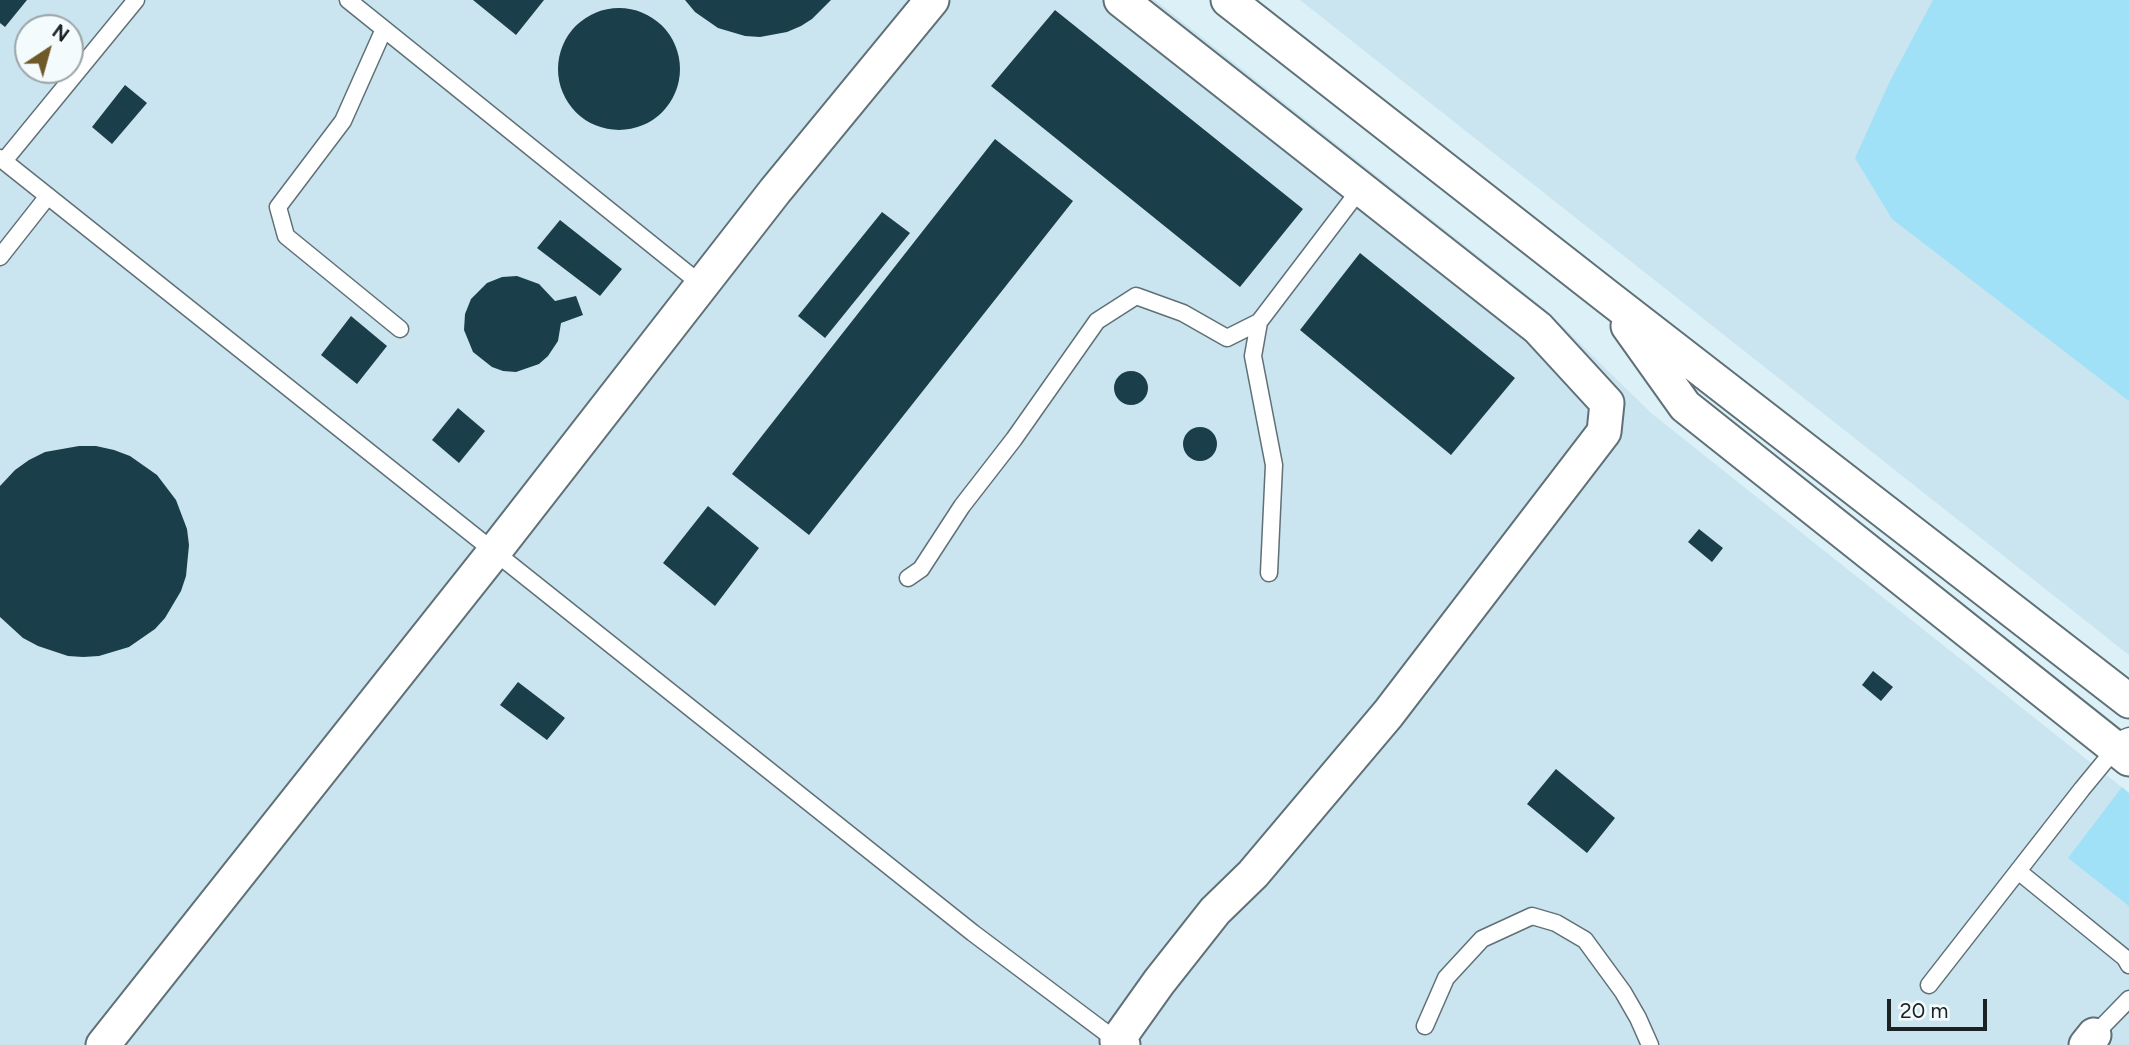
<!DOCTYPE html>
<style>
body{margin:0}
#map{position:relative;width:2129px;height:1045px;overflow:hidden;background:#dcf0f7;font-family:Figtree,sans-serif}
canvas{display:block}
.north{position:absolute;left:14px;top:14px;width:70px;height:70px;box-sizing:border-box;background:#f3fbfd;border:2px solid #9da4a6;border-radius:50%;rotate:36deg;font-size:19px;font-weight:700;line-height:28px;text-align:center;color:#1b2224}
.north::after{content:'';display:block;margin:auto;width:24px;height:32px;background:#705929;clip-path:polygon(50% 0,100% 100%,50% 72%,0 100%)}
.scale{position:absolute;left:1887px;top:999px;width:100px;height:32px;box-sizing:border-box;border:4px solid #1b2224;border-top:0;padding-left:9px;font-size:21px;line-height:24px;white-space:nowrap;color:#1b2224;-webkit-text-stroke:5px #f3fbfd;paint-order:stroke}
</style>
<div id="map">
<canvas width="2129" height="1045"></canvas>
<div class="north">N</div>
<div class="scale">20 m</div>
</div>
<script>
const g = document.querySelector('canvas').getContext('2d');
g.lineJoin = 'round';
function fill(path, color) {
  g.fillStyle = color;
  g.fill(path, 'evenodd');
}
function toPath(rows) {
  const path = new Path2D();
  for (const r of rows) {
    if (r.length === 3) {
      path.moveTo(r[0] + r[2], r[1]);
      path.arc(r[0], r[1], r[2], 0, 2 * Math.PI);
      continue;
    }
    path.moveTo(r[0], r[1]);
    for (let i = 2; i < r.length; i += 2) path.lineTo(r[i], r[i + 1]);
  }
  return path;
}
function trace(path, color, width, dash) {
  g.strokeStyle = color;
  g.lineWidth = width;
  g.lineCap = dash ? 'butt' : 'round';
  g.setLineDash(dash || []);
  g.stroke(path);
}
fill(toPath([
 [0,0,1155,0,1545,309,1651,413,2129,793,2129,1045,0,1045],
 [28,28,70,28,70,70,28,70],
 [1300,0,2129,0,2129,655]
]), '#cae5ef');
fill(toPath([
 [1933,0,2129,0,2129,401,1892,219,1855,158,1890,81],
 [2122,787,2129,793,2129,906,2068,858]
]), '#a0e1f7');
fill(toPath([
 [0,0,27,0,5,27,0,23],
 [473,0,544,0,516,35],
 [685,0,831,0,812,19,801,26,787,32,760,37,745,36,718,28,695,12],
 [619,69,61],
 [1055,10,1303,209,1240,287,991,86],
 [125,85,147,103,112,144,92,127],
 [995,139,1073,201,809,535,732,474],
 [882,212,910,233,825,338,798,316],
 [560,220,622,269,600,296,537,248],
 [1360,253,1515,378,1451,455,1300,330],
 [517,276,539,284,555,301,576,296,583,315,561,323,558,341,548,356,539,364,516,372,503,371,492,367,473,352,464,330,465,314,471,299,487,283,502,277],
 [351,316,387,346,357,384,321,355],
 [1131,388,17],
 [458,408,485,431,459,463,432,440],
 [1200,444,17],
 [79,446,96,446,114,450,130,456,157,475,176,500,187,529,189,545,186,576,181,591,165,618,155,629,129,647,99,656,83,657,68,656,38,646,23,638,0,617,0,486,15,470,29,460,45,452],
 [708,506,759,548,715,606,663,563],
 [1699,529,1723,548,1712,562,1688,542],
 [1873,671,1893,687,1881,701,1862,685],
 [518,682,565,718,547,740,500,705],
 [1556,769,1615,818,1587,853,1527,804]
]), '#1b3f4a');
const lane = toPath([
 [348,0,702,285],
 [384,29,343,121,278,207,286,236,400,329],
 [0,158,973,933,1117,1041,1114,1045],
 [4,161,136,0],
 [0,257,48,196],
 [1259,322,1253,356,1274,465,1269,573],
 [908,578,921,569,962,506,1014,439,1097,321,1136,296,1183,313,1227,338,1259,322,1361,188],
 [2018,871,2125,958,2129,965],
 [1929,985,2082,789,2124,738,2129,736],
 [1425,1026,1446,978,1482,939,1532,916,1556,923,1585,940,1623,992,1638,1018,1650,1045],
 [2094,1035,2129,999]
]);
const street = toPath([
 [1121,0,1538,328,1607,403,1604,432,1388,714,1253,874,1215,911,1159,982,1117,1041,1123,1045],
 [1228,0,1609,298,2129,701],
 [1628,326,1685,406,2129,759],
 [103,1045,494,552,775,191,932,0],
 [2086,1045,2094,1035]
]);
trace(lane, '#5f7076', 19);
trace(street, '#5f7076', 37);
trace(lane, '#fff', 16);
trace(street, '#fff', 33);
</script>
